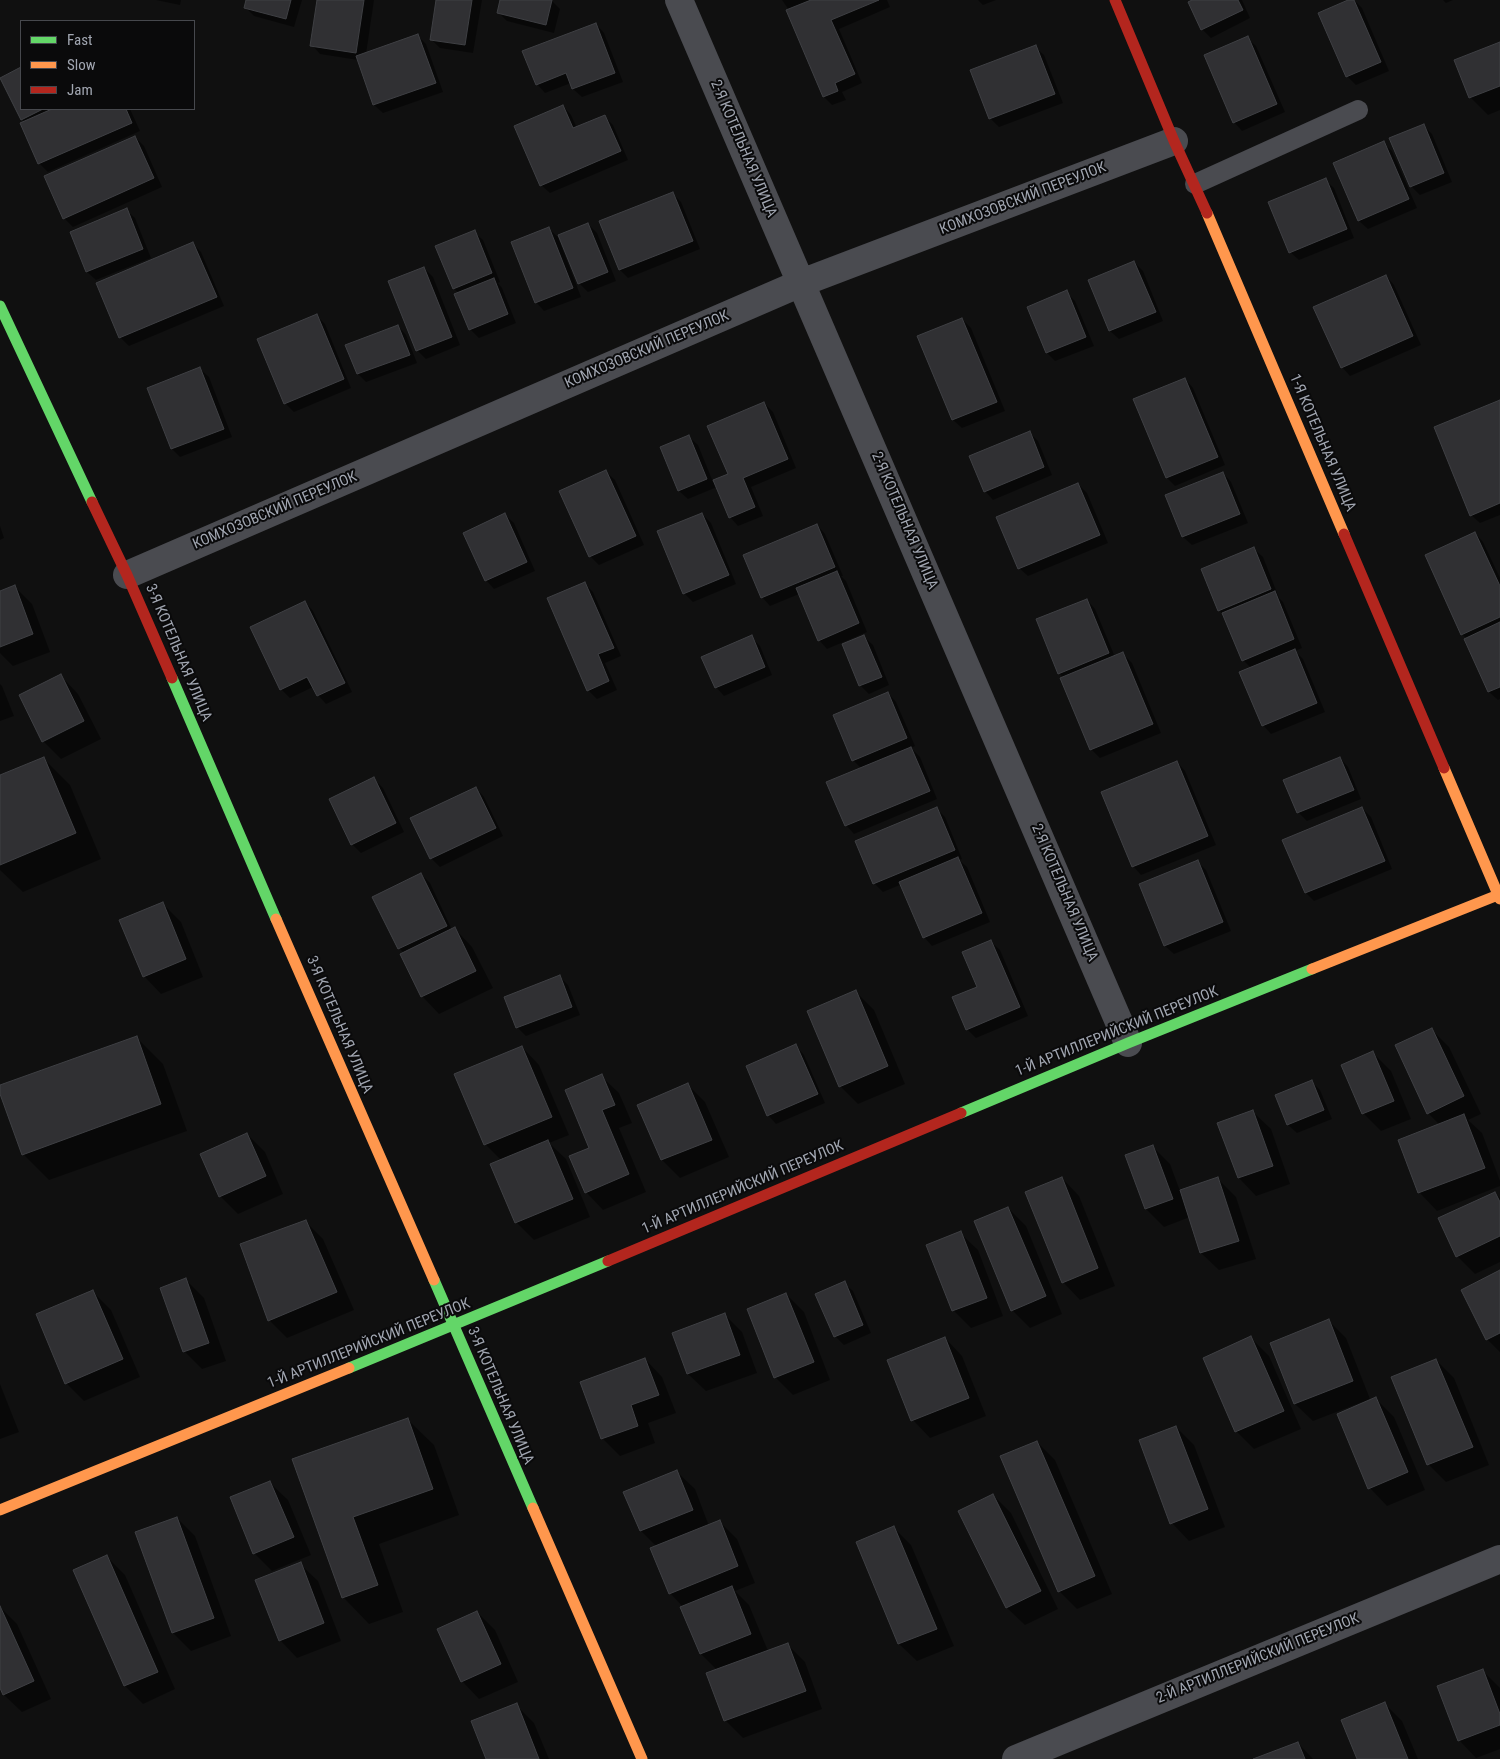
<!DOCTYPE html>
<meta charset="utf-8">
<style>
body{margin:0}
#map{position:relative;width:1500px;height:1759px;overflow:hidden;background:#101010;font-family:"Roboto Condensed",sans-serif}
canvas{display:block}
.legend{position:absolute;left:20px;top:20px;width:175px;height:90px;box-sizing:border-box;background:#0a0a0b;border:1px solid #46484d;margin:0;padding:6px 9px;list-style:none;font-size:15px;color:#a1a6b1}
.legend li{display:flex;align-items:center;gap:10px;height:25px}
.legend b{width:25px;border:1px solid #46484d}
</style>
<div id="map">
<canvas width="1500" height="1759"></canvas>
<ul class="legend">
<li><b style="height:6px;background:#63d668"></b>Fast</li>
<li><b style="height:6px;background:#ff974d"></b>Slow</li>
<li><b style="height:6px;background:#b3261e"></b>Jam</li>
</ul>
</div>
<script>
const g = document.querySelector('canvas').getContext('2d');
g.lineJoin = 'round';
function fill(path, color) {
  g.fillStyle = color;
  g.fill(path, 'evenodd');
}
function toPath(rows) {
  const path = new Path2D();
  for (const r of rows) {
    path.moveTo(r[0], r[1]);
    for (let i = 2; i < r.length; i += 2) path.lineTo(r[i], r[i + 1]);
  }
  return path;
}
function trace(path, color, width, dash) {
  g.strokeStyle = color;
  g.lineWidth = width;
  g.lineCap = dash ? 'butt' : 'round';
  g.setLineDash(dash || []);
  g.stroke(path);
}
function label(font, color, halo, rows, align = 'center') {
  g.font = font + ' "Roboto Condensed",sans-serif';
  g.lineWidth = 4;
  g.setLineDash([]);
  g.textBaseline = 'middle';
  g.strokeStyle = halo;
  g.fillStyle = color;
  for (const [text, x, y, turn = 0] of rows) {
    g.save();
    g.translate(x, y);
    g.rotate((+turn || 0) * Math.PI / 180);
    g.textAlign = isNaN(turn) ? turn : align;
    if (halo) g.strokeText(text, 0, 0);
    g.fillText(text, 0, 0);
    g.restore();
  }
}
fill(toPath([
 [156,0,181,0,180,5],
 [248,0,302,0,294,27,254,16,246,8],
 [319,0,374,0,366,54,418,36,426,44,443,92,383,113,374,105,358,60,320,54,312,45],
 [437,0,482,0,473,53,440,48,431,39],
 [501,0,552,1,560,9,554,33,507,21,498,12],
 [782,0,887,0,890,7,839,29,862,83,842,92,846,100,832,105,824,97,789,10],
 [978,0,996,0,983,5],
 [1194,0,1242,0,1250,18,1211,38,1202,29],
 [1351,0,1354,0,1362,8,1389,71,1356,85,1347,76,1320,13],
 [1443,0,1453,0,1446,3],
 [596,24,604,33,623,82,582,97,573,89,571,83,545,93,537,84],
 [1247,38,1256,46,1285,112,1242,131,1234,122],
 [1500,43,1500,110,1488,115,1470,97],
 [1035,47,1044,55,1063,103,999,127,990,118],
 [21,68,21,109,130,109,140,131,48,172,39,163,25,122,22,119,2,78],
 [563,106,571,115,577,128,604,116,613,125,628,160,550,193,541,185],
 [1423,125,1432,134,1452,182,1420,195,1411,186],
 [135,137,144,146,162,187,73,227,64,218],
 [1383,143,1392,151,1417,208,1368,229,1359,221,1334,164],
 [1325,180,1334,188,1354,238,1299,260,1290,252],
 [672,193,681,202,700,249,628,278,620,270],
 [126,210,135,218,151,258,96,280,87,272,71,232],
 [588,224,597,233,616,281,588,292,579,283],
 [549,229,558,237,581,297,544,311,536,302],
 [474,232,483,240,500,282,498,283,502,288,516,323,479,338,470,329,459,293,454,289,437,247],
 [192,243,201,252,224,306,129,346,120,337,98,284],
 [1134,262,1143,271,1163,321,1119,339,1110,331,1089,281],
 [424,268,433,277,460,345,426,359,417,350],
 [1386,276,1394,285,1421,345,1350,376,1342,367],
 [1066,292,1075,301,1094,346,1055,361,1047,353,1028,308],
 [317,316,325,324,351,388,294,412,285,403],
 [962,319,971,328,1005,411,962,428,953,420,919,337],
 [398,326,406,335,417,363,366,382,358,374,347,345],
 [200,369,209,377,232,437,180,457,172,449],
 [1185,379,1193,388,1225,465,1175,486,1167,478],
 [1500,401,1500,515,1480,523,1471,515],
 [764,403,773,412,796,468,751,487,763,516,738,526,730,517,717,487,688,499,679,491,662,448,689,437,698,445,713,482,729,475],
 [1030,433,1038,441,1052,475,993,500,985,491],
 [606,472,615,480,644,545,599,565,590,556],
 [1223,473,1231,482,1248,523,1192,545,1183,537,1167,496],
 [1078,484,1087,493,1108,543,1028,576,1019,568],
 [702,514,711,523,736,584,693,602,684,593],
 [505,515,514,523,535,571,494,589,486,580],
 [817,525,825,534,843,576,841,576,846,581,867,632,827,649,819,640,799,594,770,606,762,597],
 [0,526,4,538,0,540],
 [1475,533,1483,542,1500,578,1500,699,1498,700,1489,692,1465,639,1467,639,1462,634],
 [1254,549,1263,557,1279,598,1283,602,1302,648,1295,651,1303,659,1325,712,1271,734,1263,725,1251,668,1243,660,1225,616,1219,610],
 [584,583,593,592,621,656,605,663,617,690,597,699,588,690],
 [14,586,32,604,50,652,13,666,0,653,0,592],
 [1087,600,1095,609,1115,657,1123,654,1132,663,1161,733,1100,758,1091,749,1064,678,1059,673],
 [305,602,313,611,352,692,326,704,318,695,313,687,290,698,281,689,252,628],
 [751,637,760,646,772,675,724,696,716,687],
 [864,637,873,645,889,685,869,694,860,685],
 [61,676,78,694,101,739,61,759,43,741],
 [0,684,2,686,14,716,0,721],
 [888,693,896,702,915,746,911,748,920,757,937,799,854,834,846,825,862,769,853,760],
 [43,758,70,785,101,859,23,892,0,870,0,777],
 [1340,758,1348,767,1361,799,1307,821,1298,812],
 [1177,762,1185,771,1216,845,1141,875,1133,866],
 [374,779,383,788,404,832,361,853,352,844],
 [476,788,484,797,503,836,440,867,431,858],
 [936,808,945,817,962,859,959,860,967,867,990,922,932,946,924,937,902,884,883,892,874,883],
 [1362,808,1371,817,1392,869,1314,901,1306,893,1284,840],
 [1198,862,1206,870,1231,931,1174,954,1165,946,1140,885],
 [421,874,430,883,452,930,455,929,472,947,493,988,439,1014,422,996,404,953,399,948],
 [163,904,181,922,203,977,161,994,144,976],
 [991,942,1000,950,1028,1016,976,1038,967,1029],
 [560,977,568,985,580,1015,526,1036,517,1027],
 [856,992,874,1010,905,1084,858,1104,840,1086],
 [1432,1030,1449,1047,1481,1114,1468,1120,1482,1133,1500,1181,1500,1186,1437,1211,1420,1193,1399,1140,1440,1125,1428,1113],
 [136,1037,163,1064,187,1131,49,1180,23,1154,0,1091,0,1086],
 [796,1046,804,1055,825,1103,776,1124,768,1115],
 [522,1047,539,1065,569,1135,549,1143,566,1159,590,1217,534,1240,516,1222,502,1161,485,1144],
 [1373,1053,1391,1071,1411,1119,1381,1131,1364,1114,1343,1066],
 [601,1076,619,1093,632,1123,619,1128,646,1192,603,1210,586,1192],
 [1311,1081,1320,1090,1332,1119,1297,1133,1288,1125,1276,1096],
 [687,1084,705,1102,729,1157,680,1178,662,1160,639,1105],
 [1253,1112,1271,1129,1290,1184,1256,1196,1239,1178],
 [247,1134,265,1152,283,1194,238,1214,220,1196],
 [1152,1146,1170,1164,1180,1191,1218,1179,1236,1197,1256,1259,1219,1270,1201,1253,1190,1217,1164,1227,1146,1209,1127,1155],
 [1062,1178,1079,1196,1115,1286,1080,1300,1063,1282],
 [1495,1193,1500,1198,1500,1262,1475,1274,1457,1256],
 [1008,1208,1026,1226,1062,1314,1030,1328,1012,1310],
 [305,1221,323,1239,354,1310,287,1338,269,1320],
 [960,1233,978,1250,1003,1316,971,1328,953,1310],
 [1500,1271,1500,1352,1487,1339],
 [186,1280,204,1298,226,1361,202,1369,184,1351],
 [844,1283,853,1291,871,1333,844,1345,835,1336],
 [93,1292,111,1310,140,1377,84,1401,66,1383],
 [786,1294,804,1312,830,1380,793,1395,775,1377],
 [725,1315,742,1332,757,1373,706,1391,688,1374],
 [1328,1320,1346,1338,1370,1399,1313,1421,1295,1404,1271,1343],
 [945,1338,962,1356,986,1416,930,1438,913,1420],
 [1251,1338,1269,1356,1301,1429,1254,1449,1236,1431,1205,1358],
 [645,1359,662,1377,676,1413,648,1423,655,1443,620,1456,602,1438],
 [1436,1360,1454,1378,1489,1465,1446,1482,1428,1464],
 [0,1384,19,1432,0,1439],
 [1376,1399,1394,1417,1425,1490,1387,1506,1370,1488],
 [407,1419,434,1445,459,1515,379,1544,403,1612,369,1624,343,1597,293,1460],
 [1176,1427,1194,1445,1225,1527,1189,1541,1172,1523],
 [1037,1442,1055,1460,1112,1594,1077,1609,1059,1591],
 [677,1472,695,1489,709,1526,719,1521,737,1539,755,1583,735,1591,749,1605,768,1651,787,1644,805,1662,822,1709,743,1738,725,1720,717,1670,701,1654,682,1608,683,1607,670,1593,657,1547,641,1531],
 [270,1483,288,1500,311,1555,272,1571,254,1553],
 [993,1495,1011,1513,1058,1609,1025,1625,1007,1608,959,1512],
 [177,1518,195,1536,231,1636,191,1651,173,1633,137,1533],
 [893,1527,911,1545,954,1646,917,1661,899,1644,857,1543],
 [107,1557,125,1575,175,1689,143,1704,125,1686,74,1571],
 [300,1564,318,1581,341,1641,297,1658,280,1640],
 [0,1607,17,1624,51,1699,22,1712,4,1695,0,1685],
 [477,1612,495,1630,518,1682,479,1699,462,1681],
 [1482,1670,1500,1688,1500,1749,1476,1758,1459,1740],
 [1384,1703,1402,1721,1418,1759,1358,1759],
 [516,1705,534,1723,549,1759,488,1759],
 [1298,1743,1313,1759,1256,1759]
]), '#0007');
const building = toPath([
 [246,0,291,0,286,19,244,8,246,0],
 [317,0,364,0,356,53,310,46,317,0],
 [436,0,472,0,465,45,430,40,436,0],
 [500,0,552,0,546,25,497,13,500,0],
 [811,0,879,0,831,20,855,74,835,83,838,91,823,97,786,10,811,0],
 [1192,0,1238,0,1243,10,1201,30,1188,2,1192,0],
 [1348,0,1354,0,1381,62,1346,77,1318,13,1348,0],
 [596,23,615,73,572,89,566,73,536,85,522,51,596,23],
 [418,34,436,83,373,105,356,56,418,34],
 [1248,36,1277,104,1233,123,1204,55,1248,36],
 [1500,42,1500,86,1469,98,1454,60,1500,42],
 [1036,45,1055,94,989,119,970,70,1036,45],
 [21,67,21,109,43,109,21,120,0,78,21,67],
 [563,105,573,128,605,115,621,151,540,186,514,126,563,105],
 [52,109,126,109,132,123,38,164,20,123,52,109],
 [1424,124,1444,173,1410,187,1389,138,1424,124],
 [135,136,154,178,63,219,44,176,135,136],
 [1384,141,1409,199,1358,221,1333,163,1384,141],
 [1326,178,1347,229,1289,253,1268,202,1326,178],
 [673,192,693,241,619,270,599,221,673,192],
 [127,208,143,249,86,272,70,232,127,208],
 [588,223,608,272,578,284,558,235,588,223],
 [549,227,573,288,535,303,511,242,549,227],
 [475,230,492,273,453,289,435,246,475,230],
 [193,242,217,297,119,338,96,283,193,242],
 [1134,261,1156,312,1109,331,1088,280,1134,261],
 [424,267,452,337,416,351,388,281,424,267],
 [1386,275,1413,336,1341,368,1313,307,1386,275],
 [494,278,508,314,469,330,454,294,494,278],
 [1067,290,1086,337,1046,353,1027,307,1067,290],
 [317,314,344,379,284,404,257,339,317,314],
 [962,318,997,402,952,420,917,336,962,318],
 [398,325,410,355,357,374,345,345,398,325],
 [200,367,224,429,171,449,147,388,200,367],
 [1185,378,1218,457,1166,478,1133,399,1185,378],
 [1500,400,1500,503,1470,516,1434,427,1500,400],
 [764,402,788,459,743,478,755,507,729,518,713,480,728,474,707,426,764,402],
 [1030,431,1044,467,984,492,969,456,1030,431],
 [689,435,707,479,678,491,660,447,689,435],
 [606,470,636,536,589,557,559,491,606,470],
 [1223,472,1240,514,1182,537,1165,495,1223,472],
 [1078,483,1100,535,1018,569,996,517,1078,483],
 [505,513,527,562,485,581,463,533,505,513],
 [702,513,729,575,683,594,657,531,702,513],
 [817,524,835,567,761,598,743,555,817,524],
 [1475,532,1500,586,1500,617,1461,635,1425,555,1475,532],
 [1254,547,1271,589,1218,611,1201,569,1254,547],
 [837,571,859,623,818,641,796,588,837,571],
 [585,582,614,648,598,654,609,681,587,691,547,598,585,582],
 [15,585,33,634,0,647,0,591,15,585],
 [1275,591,1294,639,1242,661,1222,613,1275,591],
 [1087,599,1109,653,1058,674,1036,619,1087,599],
 [305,601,345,683,317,696,307,677,280,690,250,627,305,601],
 [1500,622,1500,687,1488,692,1464,639,1500,622],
 [752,635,765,667,715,688,701,657,752,635],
 [864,635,882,677,859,686,842,644,864,635],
 [1295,649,1317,703,1262,726,1239,672,1295,649],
 [1123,652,1153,724,1090,750,1060,678,1123,652],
 [61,674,84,721,42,742,19,695,61,674],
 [888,692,907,738,852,761,833,715,888,692],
 [911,747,930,791,845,826,826,782,911,747],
 [44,757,76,833,0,865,0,775,44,757],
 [1340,757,1354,790,1297,813,1283,780,1340,757],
 [1177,761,1208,836,1132,867,1101,792,1177,761],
 [374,777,396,823,351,845,329,799,374,777],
 [476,787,496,828,430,859,410,818,476,787],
 [937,807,955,850,873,884,855,841,937,807],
 [1362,807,1385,861,1305,893,1282,840,1362,807],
 [958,857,982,913,923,938,899,882,958,857],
 [1198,860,1223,922,1164,946,1139,884,1198,860],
 [421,873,447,926,398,949,372,897,421,873],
 [163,902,186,959,143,977,119,920,163,902],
 [455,927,476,971,421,997,400,954,455,927],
 [991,940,1020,1007,966,1030,952,997,977,987,962,952,991,940],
 [560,975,572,1007,516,1028,504,997,560,975],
 [856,990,888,1066,839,1087,807,1011,856,990],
 [1432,1028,1464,1096,1427,1114,1395,1045,1432,1028],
 [137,1036,161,1104,22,1155,0,1094,0,1085,137,1036],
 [796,1044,818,1094,767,1116,746,1066,796,1044],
 [522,1046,552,1117,484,1145,454,1074,522,1046],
 [1373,1051,1394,1101,1362,1114,1341,1065,1373,1051],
 [602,1074,615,1105,602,1110,629,1174,585,1193,569,1156,589,1148,565,1090,602,1074],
 [1312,1080,1324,1110,1287,1125,1275,1095,1312,1080],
 [688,1083,712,1140,661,1160,637,1105,688,1083],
 [1253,1110,1273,1166,1238,1178,1217,1123,1253,1110],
 [1464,1114,1485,1168,1418,1193,1398,1140,1464,1114],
 [247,1133,266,1176,219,1197,200,1154,247,1133],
 [548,1140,573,1199,515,1223,490,1164,548,1140],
 [1153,1145,1173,1199,1145,1209,1125,1155,1153,1145],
 [1062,1177,1098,1268,1062,1283,1025,1192,1062,1177],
 [1218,1177,1239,1241,1200,1253,1180,1190,1218,1177],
 [1495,1192,1500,1202,1500,1236,1456,1257,1438,1218,1495,1192],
 [1008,1207,1046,1296,1011,1311,974,1221,1008,1207],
 [306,1220,337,1292,268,1321,240,1244,306,1220],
 [961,1231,987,1298,952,1311,926,1245,961,1231],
 [1500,1270,1500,1333,1486,1340,1461,1290,1500,1270],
 [186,1278,209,1343,183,1352,160,1288,186,1278],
 [845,1281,863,1325,834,1337,815,1294,845,1281],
 [93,1290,123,1359,65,1384,36,1314,93,1290],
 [786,1293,814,1362,774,1378,747,1309,786,1293],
 [725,1313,740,1355,687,1374,672,1333,725,1313],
 [1329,1319,1353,1381,1294,1404,1270,1343,1329,1319],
 [1251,1336,1284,1411,1235,1432,1203,1358,1251,1336],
 [945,1337,969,1398,911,1421,887,1360,945,1337],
 [645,1358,659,1395,631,1405,638,1426,601,1439,580,1382,645,1358],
 [1436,1359,1473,1447,1427,1465,1391,1377,1436,1359],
 [1376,1397,1408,1472,1368,1489,1337,1414,1376,1397],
 [408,1418,433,1489,353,1517,378,1585,342,1598,292,1459,408,1418],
 [1176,1426,1208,1509,1170,1524,1139,1440,1176,1426],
 [1037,1441,1095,1576,1058,1592,1000,1456,1037,1441],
 [677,1470,693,1510,640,1531,623,1492,677,1470],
 [270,1481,294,1537,253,1554,230,1497,270,1481],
 [993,1494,1041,1591,1006,1608,958,1511,993,1494],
 [177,1517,214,1618,172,1633,135,1532,177,1517],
 [720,1520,738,1566,669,1594,650,1548,720,1520],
 [894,1526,937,1629,898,1644,856,1542,894,1526],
 [107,1555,158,1672,124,1686,73,1570,107,1555],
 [301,1562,324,1623,279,1641,255,1580,301,1562],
 [732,1586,751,1634,700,1654,680,1607,732,1586],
 [0,1606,34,1681,3,1695,0,1688,0,1606],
 [477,1611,501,1664,461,1682,437,1629,477,1611],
 [788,1643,806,1691,724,1721,706,1673,788,1643],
 [1483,1669,1500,1714,1500,1725,1458,1741,1437,1686,1483,1669],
 [1385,1702,1408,1759,1357,1759,1341,1720,1385,1702],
 [517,1703,539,1759,486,1759,471,1721,517,1703],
 [1298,1742,1305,1759,1253,1759,1298,1742]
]);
fill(building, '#303033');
trace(building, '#3f4044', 1);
trace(toPath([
 [1195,184,1358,110]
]), '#4a4b50', 20);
trace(toPath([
 [679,0,1128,1043],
 [127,575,801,283,1174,141],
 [1016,1759,1500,1559]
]), '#4a4b50', 28);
trace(toPath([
 [0,306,92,502],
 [172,678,276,919],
 [961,1113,1128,1043,1312,969],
 [434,1280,533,1508],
 [349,1368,608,1261]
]), '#63d668', 11);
trace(toPath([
 [1207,213,1344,534],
 [1444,768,1500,899],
 [276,919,434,1280],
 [1312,969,1498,895],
 [533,1508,642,1759],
 [0,1510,349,1368]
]), '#ff974d', 11);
trace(toPath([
 [1115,0,1174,141,1207,213],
 [92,502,127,575,172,678],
 [1344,534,1444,768],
 [608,1261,961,1113]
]), '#b3261e', 11);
label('15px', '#a1a6b1', '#0a0a0b', [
 ["2-Я КОТЕЛЬНАЯ УЛИЦА",743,149,67],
 ["КОМХОЗОВСКИЙ ПЕРЕУЛОК",1023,199,-21],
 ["КОМХОЗОВСКИЙ ПЕРЕУЛОК",647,350,-23],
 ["1-Я КОТЕЛЬНАЯ УЛИЦА",1322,443,67],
 ["КОМХОЗОВСКИЙ ПЕРЕУЛОК",275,511,-23],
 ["2-Я КОТЕЛЬНАЯ УЛИЦА",904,521,67],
 ["3-Я КОТЕЛЬНАЯ УЛИЦА",178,653,67],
 ["2-Я КОТЕЛЬНАЯ УЛИЦА",1064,893,67],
 ["3-Я КОТЕЛЬНАЯ УЛИЦА",339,1025,67],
 ["1-Й АРТИЛЛЕРИЙСКИЙ ПЕРЕУЛОК",1117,1032,-22],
 ["1-Й АРТИЛЛЕРИЙСКИЙ ПЕРЕУЛОК",743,1188,-23],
 ["1-Й АРТИЛЛЕРИЙСКИЙ ПЕРЕУЛОК",369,1344,-22],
 ["3-Я КОТЕЛЬНАЯ УЛИЦА",500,1396,67],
 ["2-Й АРТИЛЛЕРИЙСКИЙ ПЕРЕУЛОК",1258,1659,-22]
]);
</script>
